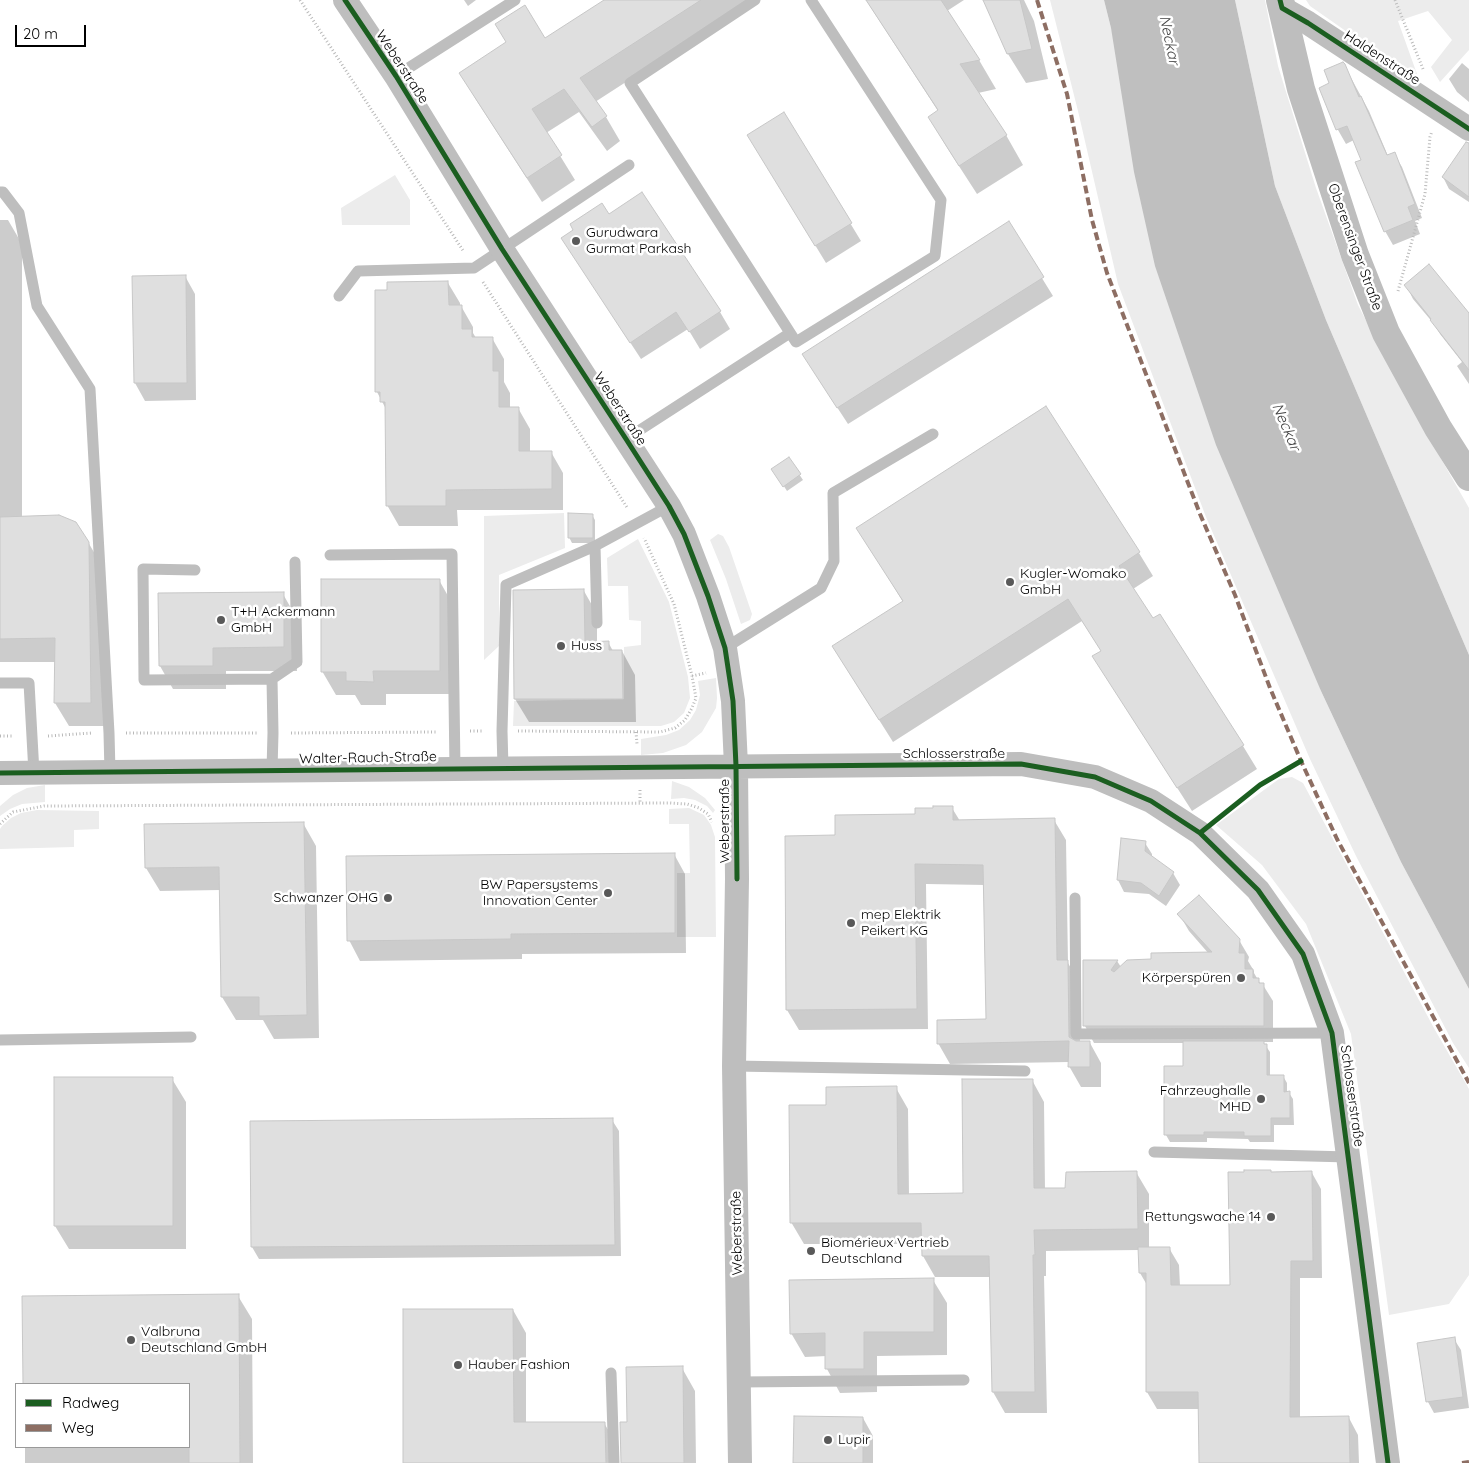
<!DOCTYPE html>
<meta charset="utf-8">
<style>
body{margin:0}
#map{position:relative;width:1469px;height:1463px;overflow:hidden;background:#fff;font-family:Quicksand,sans-serif}
canvas{display:block}
.legend{position:absolute;left:15px;top:1383px;width:175px;height:65px;box-sizing:border-box;background:#fff;border:1px solid #999;margin:0;padding:6px 9px;list-style:none;font-size:15px;color:#000}
.legend li{display:flex;align-items:center;gap:10px;height:25px}
.legend b{width:25px;border:1px solid #999}
.scale{position:absolute;left:15px;top:25px;width:71px;height:22px;box-sizing:border-box;border:2px solid #000;border-top:0;padding-left:6px;font-size:15px;line-height:18px;white-space:nowrap;color:#000;-webkit-text-stroke:4px #fff;paint-order:stroke}
</style>
<div id="map">
<canvas width="1469" height="1463"></canvas>
<ul class="legend">
<li><b style="height:6px;background:#1b5e20"></b>Radweg</li>
<li><b style="height:6px;background:#8d6e63"></b>Weg</li>
</ul>
<div class="scale">20 m</div>
</div>
<script>
const g = document.querySelector('canvas').getContext('2d');
g.lineJoin = 'round';
function fill(path, color) {
  g.fillStyle = color;
  g.fill(path, 'evenodd');
}
function toPath(rows) {
  const path = new Path2D();
  for (const r of rows) {
    path.moveTo(r[0], r[1]);
    for (let i = 2; i < r.length; i += 2) path.lineTo(r[i], r[i + 1]);
  }
  return path;
}
function trace(path, color, width, dash) {
  g.strokeStyle = color;
  g.lineWidth = width;
  g.lineCap = dash ? 'butt' : 'round';
  g.setLineDash(dash || []);
  g.stroke(path);
}
function label(font, color, halo, rows, align = 'center') {
  g.font = font + ' Quicksand,sans-serif';
  g.lineWidth = 5;
  g.setLineDash([]);
  g.textBaseline = 'middle';
  g.strokeStyle = halo;
  g.fillStyle = color;
  for (const [text, x, y, turn = 0] of rows) {
    g.save();
    g.translate(x, y);
    g.rotate((+turn || 0) * Math.PI / 180);
    g.textAlign = isNaN(turn) ? turn : align;
    if (halo) g.strokeText(text, 0, 0);
    g.fillText(text, 0, 0);
    g.restore();
  }
}
fill(toPath([
 [1050,0,1104,0,1111,28,1321,691,1401,862,1469,989,1469,1068,1453,1043,1356,856,1310,759,1206,517,1118,284,1078,111],
 [1235,0,1265,0,1278,66,1316,188,1358,305,1398,383,1469,508,1469,655,1326,320,1275,186],
 [1306,0,1469,0,1469,50,1440,82,1431,67,1452,40,1428,11,1398,21,1417,74,1413,78,1310,6],
 [395,175,410,200,410,225,342,225,341,208],
 [564,513,565,548,499,575,499,646,484,660,484,516],
 [718,534,723,536,729,547,752,614,750,620,741,624,726,579,710,540],
 [638,539,669,602,688,677,690,698,684,713,674,722,661,726,513,726,514,701,624,699,624,647,641,645,641,621,629,620,628,586,608,586,607,558],
 [716,678,717,698,716,708,702,732,686,745,663,753,641,755,641,739,666,735,679,730,690,720,696,710,700,695,698,681],
 [1292,777,1303,783,1435,1030,1469,1089,1469,1275,1449,1304,1389,1315,1351,1034,1306,924,1262,865,1216,825,1279,779],
 [672,781,689,787,705,798,715,810,713,813,707,806,695,800,684,798,671,799],
 [45,785,45,802,22,804,10,809,0,816,0,806,13,795,27,788],
 [689,808,704,815,711,825,715,837,716,937,677,937,677,873,690,873,689,824,669,824,669,809],
 [37,810,99,811,99,829,74,830,74,847,0,849,0,829,2,826,11,818,21,813]
]), '#ececec');
fill(toPath([
 [1104,0,1235,0,1275,186,1326,320,1469,655,1469,989,1401,862,1321,691,1216,445,1155,266,1134,172,1111,28]
]), '#bfbfbf');
fill(toPath([
 [464,0,476,0,468,6],
 [606,0,753,0,595,102,606,117,620,141,607,151,579,112,546,133,575,180,542,202,475,98,461,73,545,39],
 [866,0,964,0,947,11,979,60,996,89,978,93,1006,135,1023,165,977,194,946,146,929,117,938,111],
 [985,0,1024,0,1034,21,1048,79,1026,83,1008,54],
 [1462,63,1469,69,1469,102,1457,92,1449,79],
 [1344,65,1369,111,1388,156,1394,154,1402,167,1422,218,1415,221,1420,234,1393,245,1385,231,1362,160,1354,140,1346,144,1338,130,1320,88,1331,84],
 [784,114,861,241,826,263,759,153],
 [1469,150,1469,202,1449,189,1443,177],
 [608,215,720,312,730,329,700,349,688,329,641,359,573,255],
 [0,220,8,220,22,244,22,517,88,542,102,566,104,726,69,726,55,703,56,662,0,662],
 [1008,223,1053,296,848,424,814,372],
 [185,276,195,294,196,400,145,401,135,383,134,277],
 [448,283,460,303,460,306,461,306,473,327,473,333,476,338,492,338,504,359,504,382,510,393,510,408,518,408,530,429,530,452,551,452,563,473,563,510,457,510,458,526,399,526,387,505,387,411,377,392],
 [1406,285,1469,315,1469,384,1457,366,1462,362,1440,334,1434,324,1413,299],
 [1046,408,1139,553,1153,576,1133,589,1153,620,1160,615,1243,746,1257,769,1192,811,1108,680,1102,652,1082,621,893,742,833,647,903,602,858,528],
 [789,459,803,480,787,491,776,474],
 [592,515,595,520,595,543,572,543,569,537],
 [439,580,452,603,452,694,386,694,386,705,361,705,355,695,336,695,322,671],
 [515,591,584,591,597,614,597,643,608,642,613,651,622,651,635,675,636,722,529,722,515,699],
 [283,594,296,617,297,671,226,671,226,689,173,689,160,666],
 [952,808,960,821,1054,820,1066,840,1068,963,1079,982,1080,1043,1090,1043,1101,1063,1101,1087,1081,1087,1069,1066,1069,1062,950,1064,938,1043,988,1020,985,885,926,884,928,1029,799,1030,787,1010,836,836,916,815],
 [303,823,316,846,319,1038,274,1039,263,1020,236,1020,222,997,221,890,160,891,146,868],
 [1145,843,1152,854,1152,858,1173,873,1180,885,1166,906,1149,894,1124,892,1118,880],
 [674,854,685,874,686,953,522,954,522,959,360,961,349,940],
 [1179,914,1239,940,1249,957,1248,961,1254,971,1254,973,1261,985,1263,985,1273,1001,1273,1042,1263,1042,1270,1052,1270,1076,1283,1076,1287,1083,1287,1093,1289,1093,1293,1099,1294,1125,1274,1125,1274,1142,1250,1142,1248,1139,1207,1138,1207,1142,1170,1142,1166,1135,1184,1067,1184,1043,1094,1043,1085,1026,1084,961,1117,961,1121,967,1152,961,1209,954,1189,931],
 [172,1079,186,1102,186,1249,69,1249,55,1226],
 [1032,1080,1044,1102,1045,1190,1066,1190,1136,1172,1149,1194,1149,1249,1169,1248,1179,1265,1180,1286,1231,1286,1271,1173,1312,1173,1321,1189,1322,1278,1300,1278,1300,1418,1349,1418,1358,1435,1359,1463,1200,1463,1199,1409,1157,1409,1147,1392,1147,1285,1140,1273,1140,1250,1046,1251,1046,1276,1044,1276,1047,1413,1005,1413,993,1392,991,1277,935,1277,923,1256,923,1244,804,1244,791,1222,827,1106,896,1088,908,1109,909,1195,964,1194],
 [612,1120,619,1131,621,1256,259,1259,252,1247,251,1123],
 [933,1280,947,1303,947,1355,877,1356,877,1392,840,1393,827,1369,827,1356,805,1357,791,1333],
 [238,1296,252,1319,253,1463,25,1463,25,1447,189,1447,189,1384,25,1384,24,1297],
 [513,1310,526,1333,526,1423,604,1423,618,1446,618,1463,404,1463],
 [1454,1339,1461,1350,1469,1408,1434,1413,1428,1402,1419,1344],
 [682,1368,695,1391,696,1463,623,1463,628,1423],
 [863,1418,873,1436,873,1463,795,1463]
]), '#0003');
const building = toPath([
 [604,0,701,0,580,78,607,116,592,127,564,89,532,109,562,155,527,178,459,73,506,42,495,24,525,5,545,38,604,0],
 [866,0,941,0,980,60,960,64,1007,135,959,166,928,117,938,110,866,0],
 [983,0,1020,0,1032,49,1007,54,983,0],
 [1343,62,1345,64,1359,97,1361,96,1387,155,1395,152,1415,204,1408,207,1413,220,1384,232,1355,162,1361,160,1347,126,1336,130,1319,88,1329,83,1324,70,1343,62],
 [784,112,852,223,815,246,747,135,784,112],
 [1466,142,1469,143,1469,197,1442,177,1466,142],
 [642,192,721,311,689,332,676,312,630,343,561,238,573,230,570,224,602,203,609,214,642,192],
 [1009,221,1044,277,837,408,802,354,1009,221],
 [1429,264,1469,313,1469,370,1430,320,1431,319,1404,285,1429,264],
 [186,275,187,383,134,383,132,276,186,275],
 [448,281,449,305,462,305,462,329,472,329,472,337,493,337,493,371,499,371,499,407,519,407,519,451,552,451,552,489,446,490,446,506,386,506,385,402,380,402,380,392,375,392,375,290,387,290,387,282,448,281],
 [1046,406,1140,552,1119,566,1153,618,1160,614,1244,745,1177,788,1092,656,1101,651,1068,599,879,720,832,646,903,601,856,528,1046,406],
 [789,457,801,474,783,487,771,469,789,457],
 [568,513,593,514,593,538,568,538,568,513],
 [59,515,76,522,89,542,91,703,54,703,55,638,0,639,0,517,59,515],
 [321,579,440,579,440,671,373,671,374,682,346,681,346,672,321,672,321,579],
 [584,589,585,642,609,641,609,650,622,650,623,699,514,699,513,590,584,589],
 [284,592,284,647,213,648,213,666,159,666,158,593,284,592],
 [933,806,953,806,953,820,1055,818,1057,960,1068,960,1069,1037,1076,1041,1090,1041,1090,1067,1068,1067,1069,1041,937,1044,937,1020,986,1019,983,865,915,864,917,1009,786,1010,785,836,835,835,835,815,915,814,915,808,933,808,933,806],
 [304,822,307,1015,259,1016,259,997,221,997,219,867,145,868,144,824,304,822],
 [1121,838,1146,841,1145,851,1174,872,1159,896,1141,883,1117,880,1121,838],
 [675,853,675,933,511,934,511,939,347,941,346,856,675,853],
 [1199,895,1240,939,1239,953,1245,953,1245,969,1253,969,1253,978,1259,978,1259,983,1264,983,1264,1026,1083,1026,1083,960,1118,960,1111,970,1114,972,1127,960,1151,959,1151,953,1212,952,1177,914,1199,895],
 [1183,1041,1264,1041,1264,1044,1267,1044,1267,1075,1284,1075,1284,1092,1290,1091,1290,1118,1271,1118,1271,1136,1244,1136,1244,1132,1204,1132,1204,1135,1164,1135,1164,1066,1183,1066,1183,1041],
 [54,1077,173,1077,173,1226,54,1226,54,1077],
 [962,1079,1033,1079,1034,1188,1065,1188,1066,1172,1137,1171,1138,1229,1034,1230,1035,1255,1033,1255,1035,1392,992,1392,989,1256,922,1256,921,1223,790,1223,789,1105,826,1105,826,1087,897,1086,898,1194,963,1193,962,1079],
 [613,1118,615,1245,251,1247,250,1121,613,1118],
 [1244,1170,1271,1170,1271,1172,1312,1171,1313,1261,1291,1261,1290,1417,1349,1416,1350,1463,1199,1463,1198,1392,1146,1392,1146,1273,1139,1273,1138,1247,1170,1247,1171,1285,1230,1285,1228,1172,1244,1172,1244,1170],
 [934,1278,934,1332,864,1332,864,1369,825,1369,825,1333,790,1334,789,1280,934,1278],
 [239,1294,240,1463,189,1463,189,1384,23,1384,22,1296,239,1294],
 [403,1309,513,1309,514,1422,605,1422,606,1463,403,1463,403,1309],
 [1455,1337,1463,1397,1426,1402,1417,1343,1455,1337],
 [683,1366,684,1463,621,1463,620,1422,627,1422,626,1367,683,1366],
 [794,1416,863,1417,863,1463,793,1463,794,1416]
]);
fill(building, '#dfdfdf');
trace(building, '#c7c7c7', 1);
trace(toPath([
 [300,0,464,252],
 [1395,0,1423,69],
 [483,282,628,509],
 [1398,291,1425,194,1430,137,1432,131],
 [692,676,706,673],
 [470,731,484,731],
 [518,731,660,732,675,728,685,720,692,708,696,698,692,676,674,604,644,538],
 [636,732,637,744],
 [126,733,257,733],
 [291,733,437,732],
 [0,736,14,736],
 [48,736,92,733],
 [640,790,640,803],
 [0,824,13,812,44,806,670,803,687,804,699,808,708,814,712,822]
]), '#b9b9b9', 3, [1, 2.5]);
trace(toPath([
 [755,0,630,83,796,342,935,256,941,200,811,0],
 [396,76,515,0],
 [0,192,3,192,19,213,37,306,90,389,109,733,110,772],
 [339,296,358,271,474,268,629,165],
 [626,439,790,333],
 [595,546,597,623],
 [330,555,452,554,455,769],
 [195,570,143,569,144,680,272,679],
 [725,648,821,588,834,561,833,493,933,434],
 [0,683,29,683,34,773],
 [503,768,502,731,506,585,595,546,669,506],
 [272,770,273,733,272,679,297,662,295,562],
 [1075,898,1076,1034,1332,1033],
 [0,1040,191,1037],
 [734,1066,1025,1071],
 [1154,1152,1349,1157],
 [611,1373,614,1463],
 [739,1382,964,1380]
]), '#bebebe', 11);
trace(toPath([
 [345,0,396,76,502,249,669,506,684,534,708,596,725,648,733,701,736,766,737,879,734,1066,740,1463],
 [1282,8,1308,23,1469,129],
 [0,773,1021,764,1095,777,1151,801,1200,833,1258,890,1303,954,1332,1033,1388,1463]
]), '#bebebe', 24);
trace(toPath([
 [1280,0,1301,89,1355,255,1386,333,1438,428,1469,477]
]), '#bebebe', 28);
trace(toPath([
 [1037,0,1067,94,1092,220,1107,273,1200,514,1235,595,1270,688,1301,761,1337,839,1469,1083],
 [1462,1463,1469,1462]
]), '#8d6e63', 4, [8, 4]);
trace(toPath([
 [345,0,396,76,502,249,626,439,669,506,684,534,708,596,725,648,733,701,736,766,737,879],
 [1280,0,1282,8,1308,23,1469,129],
 [0,773,1021,764,1095,777,1151,801,1200,833,1258,890,1303,954,1332,1033,1388,1463],
 [1200,833,1260,785,1301,761]
]), '#1b5e20', 5);
for (const [x, y, r, color] of [
 [576,241,5,"#595959"],
 [1010,582,5,"#595959"],
 [221,620,5,"#595959"],
 [561,646,5,"#595959"],
 [608,893,5,"#595959"],
 [388,898,5,"#595959"],
 [851,923,5,"#595959"],
 [1241,978,5,"#595959"],
 [1261,1099,5,"#595959"],
 [1271,1217,5,"#595959"],
 [811,1251,5,"#595959"],
 [131,1340,5,"#595959"],
 [458,1365,5,"#595959"],
 [828,1440,5,"#595959"]
]) {
  const dot = new Path2D();
  dot.arc(x, y, r, 0, 2 * Math.PI);
  g.fillStyle = color;
  g.fill(dot);
  trace(dot, '#fff', 2);
}
label('14px', '#000', '#fff', [
 ["Haldenstraße",1382,58,33],
 ["Weberstraße",402,67,57],
 ["Oberensinger Straße",1355,247,70],
 ["Weberstraße",620,409,57],
 ["Schlosserstraße",954,754],
 ["Walter-Rauch-Straße",368,758,-1],
 ["Weberstraße",725,821,-90],
 ["Schlosserstraße",1352,1096,82],
 ["Weberstraße",737,1233,-91]
]);
label('14px', '#000', '#fff', [
 ["Gurudwara",586,233],
 ["Gurmat Parkash",586,249],
 ["Kugler-Womako",1020,574],
 ["GmbH",1020,590],
 ["T+H Ackermann",231,612],
 ["GmbH",231,628],
 ["Huss",571,646],
 ["BW Papersystems",598,885,"right"],
 ["Innovation Center",598,901,"right"],
 ["Schwanzer OHG",378,898,"right"],
 ["mep Elektrik",861,915],
 ["Peikert KG",861,931],
 ["Körperspüren",1231,978,"right"],
 ["Fahrzeughalle",1251,1091,"right"],
 ["MHD",1251,1107,"right"],
 ["Rettungswache 14",1261,1217,"right"],
 ["Biomérieux Vertrieb",821,1243],
 ["Deutschland",821,1259],
 ["Valbruna",141,1332],
 ["Deutschland GmbH",141,1348],
 ["Hauber Fashion",468,1365],
 ["Lupir",838,1440]
], 'left');
label('italic 15px', '#444', '#fff', [
 ["Neckar",1169,40,78],
 ["Neckar",1286,427,67]
]);
</script>
